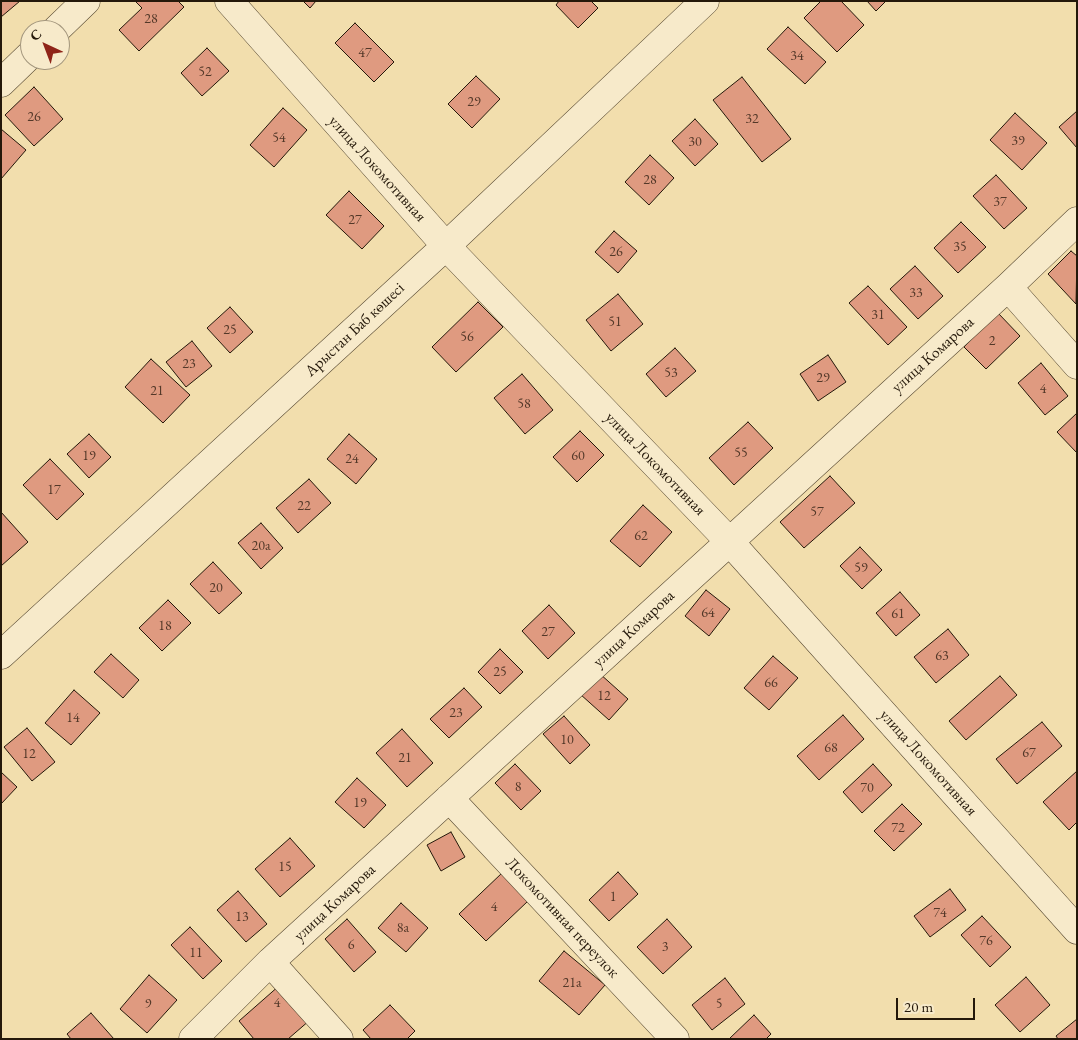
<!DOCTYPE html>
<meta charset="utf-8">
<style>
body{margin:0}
#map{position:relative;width:1078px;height:1040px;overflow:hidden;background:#f2dead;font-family:"EB Garamond",serif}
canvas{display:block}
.frame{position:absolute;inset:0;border:2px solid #24180a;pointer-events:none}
.north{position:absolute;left:20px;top:20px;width:50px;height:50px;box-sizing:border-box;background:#f7eaca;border:1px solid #a3967d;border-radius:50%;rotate:317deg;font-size:14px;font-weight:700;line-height:20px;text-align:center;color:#24180a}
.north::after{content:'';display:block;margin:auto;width:18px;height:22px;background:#8f2418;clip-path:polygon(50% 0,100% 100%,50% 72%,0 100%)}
.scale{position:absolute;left:896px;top:998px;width:79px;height:22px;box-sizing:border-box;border:2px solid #24180a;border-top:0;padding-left:6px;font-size:15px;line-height:18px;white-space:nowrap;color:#24180a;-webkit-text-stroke:4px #f7eaca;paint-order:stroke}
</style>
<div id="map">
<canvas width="1078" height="1040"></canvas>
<div class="frame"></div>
<div class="north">С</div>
<div class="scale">20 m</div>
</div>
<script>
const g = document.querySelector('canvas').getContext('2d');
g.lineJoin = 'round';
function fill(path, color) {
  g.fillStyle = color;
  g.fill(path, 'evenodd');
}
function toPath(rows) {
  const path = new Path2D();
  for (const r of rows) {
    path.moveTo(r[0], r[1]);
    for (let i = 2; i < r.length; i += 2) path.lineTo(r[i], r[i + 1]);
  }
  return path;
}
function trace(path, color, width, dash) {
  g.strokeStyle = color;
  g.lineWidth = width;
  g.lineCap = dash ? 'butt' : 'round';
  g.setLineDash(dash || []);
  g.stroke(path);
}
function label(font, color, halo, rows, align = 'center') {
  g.font = font + ' "EB Garamond",serif';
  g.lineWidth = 4.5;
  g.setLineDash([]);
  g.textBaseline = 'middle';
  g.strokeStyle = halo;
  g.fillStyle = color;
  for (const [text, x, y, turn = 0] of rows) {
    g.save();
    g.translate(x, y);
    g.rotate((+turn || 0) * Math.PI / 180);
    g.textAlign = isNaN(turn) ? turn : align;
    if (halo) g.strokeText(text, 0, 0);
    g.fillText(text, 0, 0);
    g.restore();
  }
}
const building = toPath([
 [1,1,20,1,1,17,1,1],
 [135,1,178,1,184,7,139,51,119,30,142,8,135,1],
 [303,1,316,1,310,8,303,1],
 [559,1,591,1,598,8,578,28,556,5,559,1],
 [821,1,841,1,864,25,837,52,804,18,821,1],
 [867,1,886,1,876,11,867,1],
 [355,23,394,62,374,82,335,43,355,23],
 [788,27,826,62,805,84,767,49,788,27],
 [207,48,229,71,202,96,181,73,207,48],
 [476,76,500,99,472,128,448,104,476,76],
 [742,77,791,139,762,162,713,100,742,77],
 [34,87,63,119,34,146,5,115,34,87],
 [283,108,307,130,274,167,250,145,283,108],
 [1077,111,1077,148,1059,127,1077,111],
 [1015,113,1047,143,1022,170,990,140,1015,113],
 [695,119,718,144,695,166,672,141,695,119],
 [1,129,26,150,1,179,1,129],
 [650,155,674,178,649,205,625,182,650,155],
 [996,175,1027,208,1004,229,973,196,996,175],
 [349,191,384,226,362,249,326,215,349,191],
 [961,222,986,247,958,273,934,248,961,222],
 [614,231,637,251,618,273,595,252,614,231],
 [1071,251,1077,256,1076,304,1048,274,1071,251],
 [915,266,943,296,918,319,890,289,915,266],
 [868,286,907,327,888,345,849,303,868,286],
 [618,294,643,324,611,351,586,320,618,294],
 [478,302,503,327,456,372,432,347,478,302],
 [230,307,253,332,230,353,207,328,230,307],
 [998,313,1020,336,986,369,964,347,998,313],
 [192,341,212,366,186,387,166,362,192,341],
 [675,348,696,371,666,397,646,374,675,348],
 [828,355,846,382,818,401,800,374,828,355],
 [151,359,190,395,163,423,125,387,151,359],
 [1041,363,1068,396,1045,415,1018,383,1041,363],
 [522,374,553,410,525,434,494,398,522,374],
 [1077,413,1077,453,1057,432,1077,413],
 [748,422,773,448,734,485,709,458,748,422],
 [580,431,604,455,577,482,553,457,580,431],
 [89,434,111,457,89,478,67,454,89,434],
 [349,434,377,459,356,484,327,459,349,434],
 [50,459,84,494,57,520,23,485,50,459],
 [830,476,855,503,804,548,780,522,830,476],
 [309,479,331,503,298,533,276,508,309,479],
 [643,505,672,532,640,567,610,541,643,505],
 [1,512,28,542,1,566,1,512],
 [261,523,283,548,261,569,238,543,261,523],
 [860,547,882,570,862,589,840,566,860,547],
 [213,562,242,593,219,614,190,584,213,562],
 [706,590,730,609,709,636,685,616,706,590],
 [900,592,920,615,896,636,876,613,900,592],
 [168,600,191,623,162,651,139,628,168,600],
 [549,605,575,633,548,659,522,631,549,605],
 [948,629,969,655,936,683,914,657,948,629],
 [500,649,523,672,500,694,478,672,500,649],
 [111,654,139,680,123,698,94,672,111,654],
 [773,656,798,678,769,710,744,688,773,656],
 [599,673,628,699,609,720,580,694,599,673],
 [1000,676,1017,695,966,740,949,721,1000,676],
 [464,688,482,707,449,738,430,719,464,688],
 [74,690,100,713,71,745,45,723,74,690],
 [843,715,864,739,819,780,797,756,843,715],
 [564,716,590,745,570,764,543,734,564,716],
 [1042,722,1062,746,1017,784,996,759,1042,722],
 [27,728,55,762,32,781,4,747,27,728],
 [402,729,433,763,407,787,376,753,402,729],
 [515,764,541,791,521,810,495,783,515,764],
 [873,764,892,785,862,813,843,792,873,764],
 [1077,771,1077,822,1069,830,1043,802,1077,771],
 [1,772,17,787,1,804,1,772],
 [357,778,386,805,364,828,335,802,357,778],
 [902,804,922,824,894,851,874,831,902,804],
 [451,832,465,857,441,871,427,845,451,832],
 [290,838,315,866,280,897,255,869,290,838],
 [618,872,638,894,609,921,589,900,618,872],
 [502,873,528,901,486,941,459,914,502,873],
 [950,889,966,910,930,937,914,916,950,889],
 [238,891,267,924,246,942,217,910,238,891],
 [401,903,428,928,406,952,378,928,401,903],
 [982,916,1011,947,990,967,961,935,982,916],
 [347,919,376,952,354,972,325,939,347,919],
 [667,919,692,947,663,974,637,947,667,919],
 [190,927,222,961,203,979,171,945,190,927],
 [564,951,605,985,579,1015,539,981,564,951],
 [149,975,177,1000,147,1033,120,1009,149,975],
 [1026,977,1050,1005,1020,1032,995,1005,1026,977],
 [725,978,745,1004,712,1030,692,1005,725,978],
 [280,985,310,1020,288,1039,254,1039,239,1021,280,985],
 [390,1005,415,1031,407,1039,371,1039,363,1030,390,1005],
 [91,1013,114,1039,71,1039,67,1034,91,1013],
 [754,1015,771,1034,766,1039,729,1039,754,1015],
 [1077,1019,1077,1039,1058,1039,1056,1036,1077,1019]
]);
fill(building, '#df9a80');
trace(building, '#24180a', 1);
const minor = toPath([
 [229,1,446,246,729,541,1077,930],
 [56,30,86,1],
 [1,83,30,55],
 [1008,287,1077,365],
 [1,655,446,246,705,1],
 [449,798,675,1039],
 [270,962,339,1039],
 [193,1039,270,962,1008,287,1077,221]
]);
trace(minor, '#584a33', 29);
trace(minor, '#f7eaca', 28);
label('14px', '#533828', null, [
 ["28",151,19],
 ["47",365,53],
 ["34",797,56],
 ["52",205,72],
 ["29",474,102],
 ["26",34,117],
 ["32",752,119],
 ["54",279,138],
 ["39",1018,141],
 ["30",695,142],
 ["28",650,180],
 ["37",1000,202],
 ["27",355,220],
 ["35",960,247],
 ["26",616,252],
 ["33",916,293],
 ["31",878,315],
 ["51",615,322],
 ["25",230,330],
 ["56",467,337],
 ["2",992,341],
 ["23",189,364],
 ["53",671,373],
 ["29",823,378],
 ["4",1043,389],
 ["21",157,391],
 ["58",524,404],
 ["55",741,453],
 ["19",89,456],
 ["60",578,456],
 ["24",352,459],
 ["17",54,490],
 ["22",304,506],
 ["57",817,512],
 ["62",641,536],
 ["20а",261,546],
 ["59",861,568],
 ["20",216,588],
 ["64",708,613],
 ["61",898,614],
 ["18",165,626],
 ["27",548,632],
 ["63",942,656],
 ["25",500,672],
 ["66",771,683],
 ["12",604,696],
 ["23",456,713],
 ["14",73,718],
 ["10",567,740],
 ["68",831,748],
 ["67",1029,753],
 ["12",29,754],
 ["21",405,758],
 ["8",518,787],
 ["70",867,788],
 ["19",360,803],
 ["72",898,828],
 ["15",285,867],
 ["1",613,897],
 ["4",494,907],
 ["74",940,913],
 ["13",242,917],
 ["8а",403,928],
 ["76",986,941],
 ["6",351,945],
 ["3",665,947],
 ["11",196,953],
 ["21а",572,983],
 ["4",277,1003],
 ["9",148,1004],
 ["5",719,1004]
]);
label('16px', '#24180a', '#f7eaca', [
 ["улица Локомотивная",377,169,48],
 ["Арыстан Баб көшесі",355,330,-43],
 ["улица Комарова",933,355,-42],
 ["улица Локомотивная",655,464,46],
 ["улица Комарова",634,629,-43],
 ["улица Локомотивная",928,763,48],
 ["улица Комарова",335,903,-43],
 ["Локомотивная переулок",562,918,47]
]);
</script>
